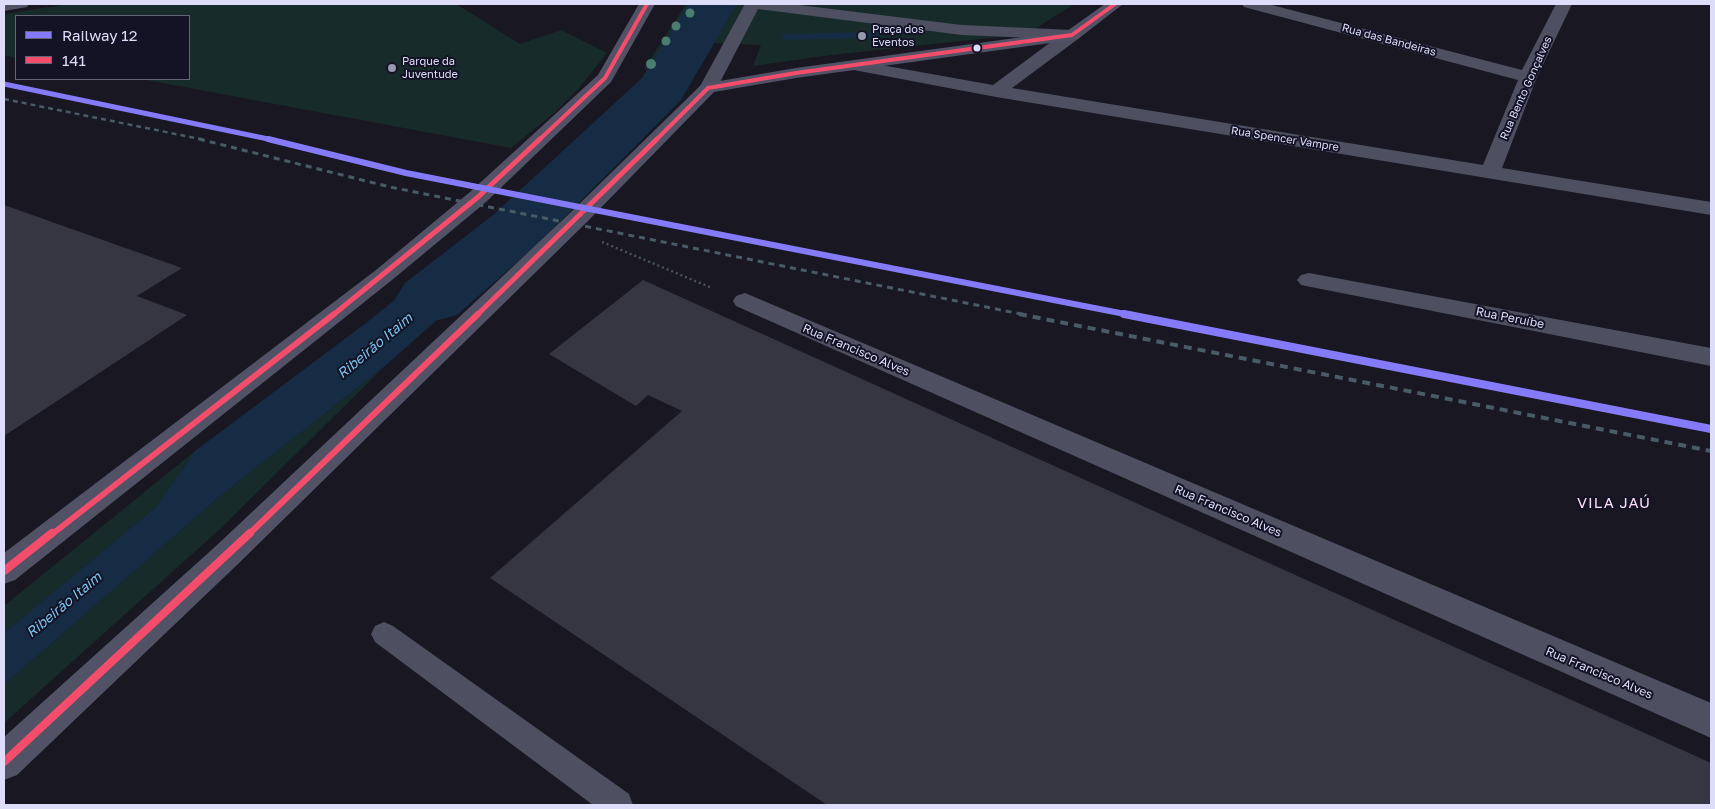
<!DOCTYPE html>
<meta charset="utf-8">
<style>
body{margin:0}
#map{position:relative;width:1715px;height:809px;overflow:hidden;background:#181722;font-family:"Golos Text",sans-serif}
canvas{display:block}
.frame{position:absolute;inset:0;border:5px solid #ddddfa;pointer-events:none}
.legend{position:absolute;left:15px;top:15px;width:175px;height:65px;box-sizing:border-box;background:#141326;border:1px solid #64647b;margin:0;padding:6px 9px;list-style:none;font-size:15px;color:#ddddfa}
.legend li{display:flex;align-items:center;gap:10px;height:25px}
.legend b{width:25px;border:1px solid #64647b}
</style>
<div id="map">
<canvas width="1715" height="809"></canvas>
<div class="frame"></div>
<ul class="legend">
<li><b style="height:6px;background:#857bf8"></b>Railway 12</li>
<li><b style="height:6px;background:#f44d6c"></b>141</li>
</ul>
</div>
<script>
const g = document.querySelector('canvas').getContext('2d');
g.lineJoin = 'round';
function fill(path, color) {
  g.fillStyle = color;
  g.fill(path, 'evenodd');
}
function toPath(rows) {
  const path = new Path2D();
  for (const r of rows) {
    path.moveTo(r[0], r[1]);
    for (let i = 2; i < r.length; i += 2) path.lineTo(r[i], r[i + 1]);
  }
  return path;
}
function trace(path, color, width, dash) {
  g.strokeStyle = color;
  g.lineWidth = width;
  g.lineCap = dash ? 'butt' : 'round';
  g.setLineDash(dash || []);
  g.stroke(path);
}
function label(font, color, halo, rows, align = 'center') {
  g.font = font + ' "Golos Text",sans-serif';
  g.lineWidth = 4;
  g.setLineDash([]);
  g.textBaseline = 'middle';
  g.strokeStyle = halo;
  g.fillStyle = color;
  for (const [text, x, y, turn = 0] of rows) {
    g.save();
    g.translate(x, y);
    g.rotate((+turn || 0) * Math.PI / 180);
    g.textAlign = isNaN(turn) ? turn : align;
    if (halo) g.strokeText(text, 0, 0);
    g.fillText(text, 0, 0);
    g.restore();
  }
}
fill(toPath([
 [69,4,456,4,520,44,561,30,607,53,579,88,555,112,511,148,141,79,189,79,189,16,16,16,16,58,4,55,4,14],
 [686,4,695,4,654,69,644,69],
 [737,4,1074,4,1027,34,831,55,753,66,761,45,714,43],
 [385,366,220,529,4,723,4,685,219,497],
 [195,451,156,507,4,633,4,606]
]), '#172c2a');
fill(toPath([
 [492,222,535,233,385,366,219,497,4,685,4,633,156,507,195,451,366,323]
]), '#162c44');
fill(toPath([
 [904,24,908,26,907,28,871,38,785,40,781,37,785,34,871,32,904,24]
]), '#162c44');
fill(toPath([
 [689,4,737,4,681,100,539,243,457,315,431,322,405,315,395,299,405,283,493,215,642,78,689,4]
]), '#162c44');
fill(toPath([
 [4,205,182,268,137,296,187,315,4,436],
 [643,280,1711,763,1711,805,827,805,490,578,682,411,648,395,636,406,549,354]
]), '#363643');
trace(toPath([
 [602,242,712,288]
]), '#47525c', 2.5, [2, 3]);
fill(toPath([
 [384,622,393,626,629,794,633,805,593,805,375,642,371,634,375,626,384,622]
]), '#4e4f60');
fill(toPath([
 [745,4,791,4,962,25,1072,30,1078,31,1080,35,1078,39,1012,88,1483,165,1518,80,1244,7,1242,4,1268,4,1522,70,1556,4,1572,4,1537,77,1502,168,1711,202,1711,215,996,97,859,71,853,70,850,66,853,62,859,61,993,85,1055,39,962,35,758,9,717,88,714,92,702,92,699,88,745,4],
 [1309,273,1711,348,1711,366,1301,285,1297,280,1301,275,1309,273],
 [745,293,1711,703,1711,738,736,306,733,301,736,296,745,293]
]), '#4e4f60');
fill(toPath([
 [4,4,29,4,27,7,4,11,4,4],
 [639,4,655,4,611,82,486,202,392,280,15,580,4,584,4,553,376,270,470,192,598,75,639,4],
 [1105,4,1123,4,1078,39,1072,40,796,78,714,92,587,222,239,563,17,775,4,780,4,737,217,545,571,212,702,84,796,68,1067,31,1105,4]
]), '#515266');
trace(toPath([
 [4,99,205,140]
]), '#485b66', 2.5, [5, 4]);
trace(toPath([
 [199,139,390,187,1026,315]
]), '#485b66', 3, [6, 5]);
trace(toPath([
 [1019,314,1711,451]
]), '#485b66', 4, [8, 6]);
trace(toPath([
 [708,88,796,73,1072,35,1115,4],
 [539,140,605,78,647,4],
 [656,140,708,88]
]), '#f44d6c', 4);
trace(toPath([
 [333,315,478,197,540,139],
 [477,315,657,139]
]), '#f44d6c', 5);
trace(toPath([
 [51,535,334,314],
 [248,535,478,314]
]), '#f44d6c', 6);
trace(toPath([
 [4,571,52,533],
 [4,762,250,533]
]), '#f44d6c', 8);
trace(toPath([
 [4,84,273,140]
]), '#857bf8', 5);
trace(toPath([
 [268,139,406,173,1130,315]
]), '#857bf8', 6);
trace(toPath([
 [1124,314,1711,429]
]), '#857bf8', 8);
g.fillStyle = '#4a7d6f';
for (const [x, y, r] of [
 [690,13,4.5],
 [676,26,4.5],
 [666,41,4.5],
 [651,64,5]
]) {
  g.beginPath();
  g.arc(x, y, r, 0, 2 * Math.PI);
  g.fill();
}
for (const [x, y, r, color] of [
 [862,36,5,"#9898ae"],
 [977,48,4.5,"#ddddfa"],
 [392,68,5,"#9898ae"]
]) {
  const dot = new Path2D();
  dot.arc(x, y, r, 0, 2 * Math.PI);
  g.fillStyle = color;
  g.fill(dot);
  trace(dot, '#141326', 2);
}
label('11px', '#ddddfa', '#141326', [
 ["Praça dos",872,30],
 ["Eventos",872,43],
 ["Parque da",402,62],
 ["Juventude",402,75]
], 'left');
label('11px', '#ddddfa', '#141326', [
 ["Rua das Bandeiras",1389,40,15],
 ["Rua Bento Gonçalves",1526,88,-66],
 ["Rua Spencer Vampre",1285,139,9]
]);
label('12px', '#ddddfa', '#141326', [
 ["Rua Peruíbe",1510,318,11],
 ["Rua Francisco Alves",856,350,23],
 ["Rua Francisco Alves",1228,511,23],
 ["Rua Francisco Alves",1599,673,23]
]);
label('italic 14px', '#79c4ec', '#141326', [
 ["Ribeirão Itaim",375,346,-40],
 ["Ribeirão Itaim",64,605,-40]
]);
g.letterSpacing = '1px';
label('15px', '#fadef4', '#141326', [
 ["VILA JAÚ",1614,503]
]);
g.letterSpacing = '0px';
</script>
